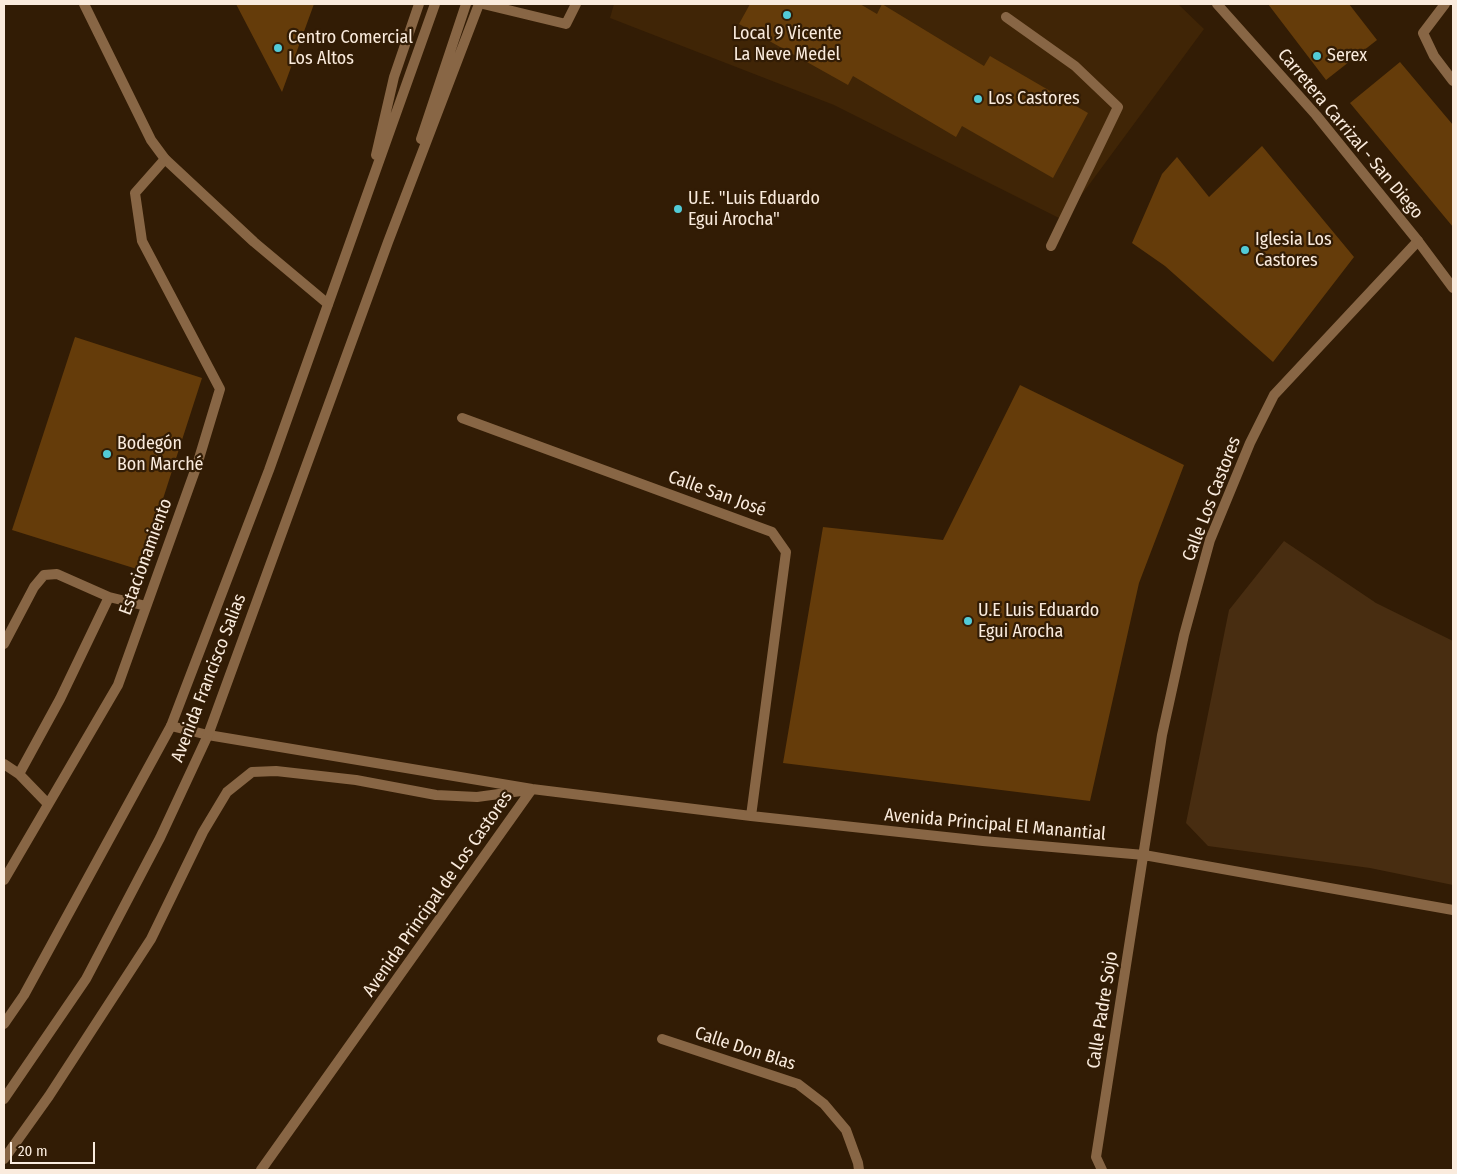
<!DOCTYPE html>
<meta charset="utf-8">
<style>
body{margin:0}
#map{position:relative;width:1457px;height:1174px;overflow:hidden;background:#321c05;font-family:"Fira Sans Condensed",sans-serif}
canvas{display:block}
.frame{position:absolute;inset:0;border:5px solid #faebdd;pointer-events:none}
.scale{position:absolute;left:10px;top:1142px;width:85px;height:22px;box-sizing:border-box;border:2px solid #faebdd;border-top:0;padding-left:6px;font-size:15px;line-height:18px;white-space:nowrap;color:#faebdd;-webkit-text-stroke:4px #321c05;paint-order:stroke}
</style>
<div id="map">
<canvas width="1457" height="1174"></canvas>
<div class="frame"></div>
<div class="scale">20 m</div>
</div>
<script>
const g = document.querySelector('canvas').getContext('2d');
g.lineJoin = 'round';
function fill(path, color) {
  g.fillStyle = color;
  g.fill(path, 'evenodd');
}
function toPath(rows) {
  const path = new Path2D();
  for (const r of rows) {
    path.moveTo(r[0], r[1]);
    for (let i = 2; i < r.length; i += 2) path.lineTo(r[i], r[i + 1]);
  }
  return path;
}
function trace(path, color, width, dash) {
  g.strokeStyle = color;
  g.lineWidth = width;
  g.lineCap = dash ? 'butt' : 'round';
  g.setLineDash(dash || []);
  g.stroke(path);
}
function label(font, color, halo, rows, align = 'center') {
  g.font = font + ' "Fira Sans Condensed",sans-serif';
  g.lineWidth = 4.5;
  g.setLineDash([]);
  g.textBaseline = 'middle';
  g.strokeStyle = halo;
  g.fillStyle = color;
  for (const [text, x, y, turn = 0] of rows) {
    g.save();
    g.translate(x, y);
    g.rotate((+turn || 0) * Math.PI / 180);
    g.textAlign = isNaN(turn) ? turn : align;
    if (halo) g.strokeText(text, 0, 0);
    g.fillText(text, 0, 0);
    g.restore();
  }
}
fill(toPath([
 [614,4,1178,4,1204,29,1063,220,834,105,610,18]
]), '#402506');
fill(toPath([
 [1284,541,1376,603,1453,641,1453,885,1370,868,1208,846,1186,823,1229,610]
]), '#482d11');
fill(toPath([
 [236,4,314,4,282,92],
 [750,4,860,4,877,14,882,4,984,66,990,56,1088,113,1053,178,962,126,956,137,853,76,848,85,739,24],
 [1268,4,1349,4,1377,40,1326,80],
 [1400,62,1453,125,1453,227,1350,103],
 [1262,146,1354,257,1273,362,1165,266,1132,243,1162,174,1177,157,1209,197],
 [75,337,202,378,140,570,12,530],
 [1020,385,1184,465,1139,583,1090,801,783,763,823,527,943,540]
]), '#653c0a');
trace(toPath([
 [483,4,566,24,576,4],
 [1006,17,1075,66,1118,107,1051,246],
 [4,644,34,587,44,575,57,574,109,597],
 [4,764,19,774],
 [48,804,19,774,60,699,109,597,146,606],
 [4,880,118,685,197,465,220,389,142,241,135,193,165,159]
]), '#886645', 10);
trace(toPath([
 [84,4,151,140,165,159,254,242,328,304],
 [1445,4,1423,33,1434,56,1453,81],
 [462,418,772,532,786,552,751,816],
 [171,726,208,735,532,789,751,816,983,841,1144,855,1453,910],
 [662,1039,798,1084,824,1104,846,1130,858,1163,859,1170],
 [4,1159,49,1096,151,939,203,832,227,792,252,772,276,771,356,780,436,795,477,797,521,791],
 [261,1170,532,789],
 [1102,1170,1096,1157,1162,735,1184,635,1210,540,1250,443,1274,395,1418,241]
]), '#886645', 10);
trace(toPath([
 [1217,4,1316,115,1418,241,1453,288],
 [421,139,466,4],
 [376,155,394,77,419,4],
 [4,1024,24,995,171,726,269,470,435,4],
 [4,1099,86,979,160,838,208,735,388,242,479,4]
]), '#886645', 10);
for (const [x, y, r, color] of [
 [787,15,5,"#52cbd7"],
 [278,48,5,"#52cbd7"],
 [1317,56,5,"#52cbd7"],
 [978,99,5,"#52cbd7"],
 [678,209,5,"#52cbd7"],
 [1245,250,5,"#52cbd7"],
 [107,454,5,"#52cbd7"],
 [968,621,5,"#52cbd7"]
]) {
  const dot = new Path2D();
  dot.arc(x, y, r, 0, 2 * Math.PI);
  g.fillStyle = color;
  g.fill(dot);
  trace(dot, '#321c05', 2);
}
label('18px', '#faebdd', '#321c05', [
 ["Local 9 Vicente",787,34,"center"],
 ["La Neve Medel",787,55,"center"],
 ["Centro Comercial",288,38],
 ["Los Altos",288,59],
 ["Serex",1327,56],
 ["Los Castores",988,99],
 ["U.E. \"Luis Eduardo",688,199],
 ["Egui Arocha\"",688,220],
 ["Iglesia Los",1255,240],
 ["Castores",1255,261],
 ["Bodegón",117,444],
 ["Bon Marché",117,465],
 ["U.E Luis Eduardo",978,611],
 ["Egui Arocha",978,632]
], 'left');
label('18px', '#faebdd', '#321c05', [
 ["Carretera Carrizal - San Diego",1350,134,50],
 ["Calle San José",717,494,20],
 ["Calle Los Castores",1212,499,-69],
 ["Estacionamiento",146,557,-70],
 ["Avenida Francisco Salias",209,678,-69],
 ["Avenida Principal El Manantial",995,825,5],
 ["Avenida Principal de Los Castores",438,894,-55],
 ["Calle Padre Sojo",1103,1010,-81],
 ["Calle Don Blas",745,1049,18]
]);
</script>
